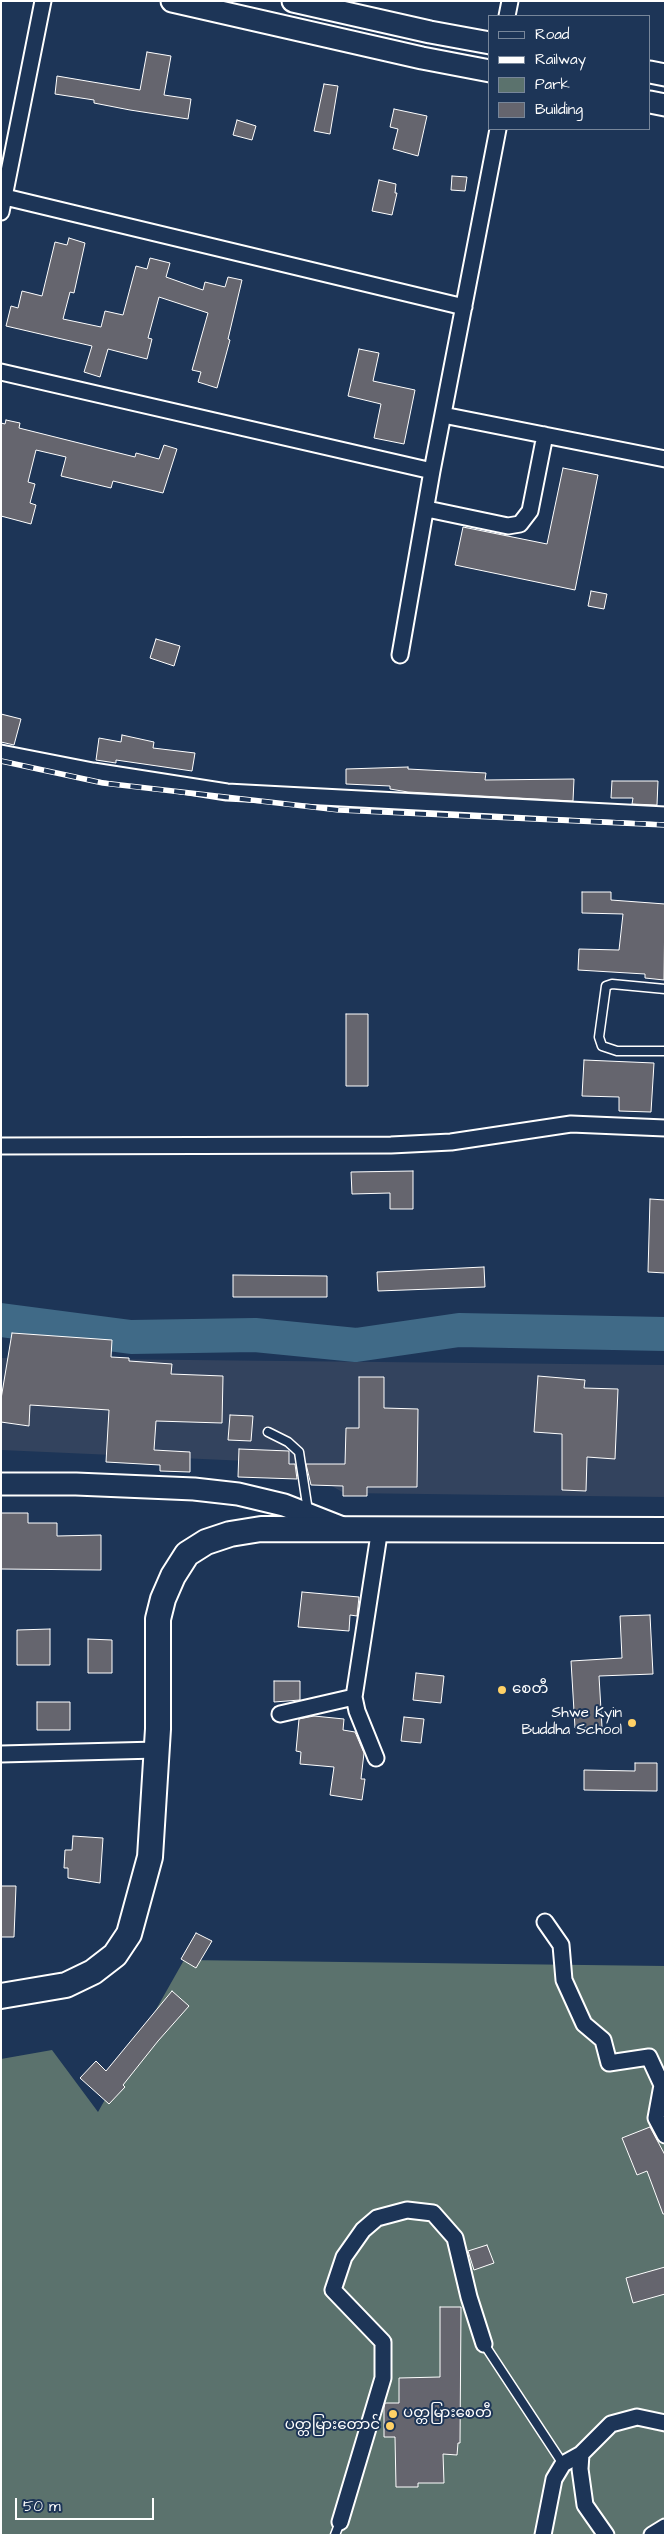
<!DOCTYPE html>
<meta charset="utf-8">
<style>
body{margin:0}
#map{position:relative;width:666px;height:2536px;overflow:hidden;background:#1d3557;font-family:"Architects Daughter",sans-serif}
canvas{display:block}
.frame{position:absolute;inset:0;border:2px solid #fff;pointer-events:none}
.legend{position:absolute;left:488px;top:15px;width:162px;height:115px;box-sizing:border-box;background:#1d3557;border:1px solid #77869a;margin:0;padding:6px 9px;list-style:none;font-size:15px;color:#fff}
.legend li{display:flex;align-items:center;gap:10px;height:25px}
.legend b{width:25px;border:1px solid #77869a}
.scale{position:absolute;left:15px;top:2498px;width:139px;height:22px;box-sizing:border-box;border:2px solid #fff;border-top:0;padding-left:6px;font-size:15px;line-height:18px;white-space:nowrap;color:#fff;-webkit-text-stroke:4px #1d3557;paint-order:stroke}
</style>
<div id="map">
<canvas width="666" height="2536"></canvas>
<div class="frame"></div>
<ul class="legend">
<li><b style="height:6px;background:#1d3557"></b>Road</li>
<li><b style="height:6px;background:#fff"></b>Railway</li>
<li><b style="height:14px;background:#5b726d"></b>Park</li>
<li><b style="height:14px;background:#65656e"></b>Building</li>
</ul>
<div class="scale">50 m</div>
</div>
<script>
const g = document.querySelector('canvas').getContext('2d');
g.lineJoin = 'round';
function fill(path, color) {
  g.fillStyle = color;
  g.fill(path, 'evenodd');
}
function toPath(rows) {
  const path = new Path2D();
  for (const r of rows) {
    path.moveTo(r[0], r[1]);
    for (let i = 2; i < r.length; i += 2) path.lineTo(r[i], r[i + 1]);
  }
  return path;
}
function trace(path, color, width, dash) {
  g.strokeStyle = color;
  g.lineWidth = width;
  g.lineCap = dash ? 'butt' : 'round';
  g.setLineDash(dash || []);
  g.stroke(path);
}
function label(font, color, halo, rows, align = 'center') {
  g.font = font + ' "Architects Daughter","Noto Sans Myanmar",sans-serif';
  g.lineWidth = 4;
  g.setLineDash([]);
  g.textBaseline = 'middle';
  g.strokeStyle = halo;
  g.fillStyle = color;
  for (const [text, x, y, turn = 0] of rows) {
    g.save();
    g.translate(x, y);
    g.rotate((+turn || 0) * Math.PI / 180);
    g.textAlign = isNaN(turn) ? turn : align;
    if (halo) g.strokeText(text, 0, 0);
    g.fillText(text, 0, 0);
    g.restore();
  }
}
fill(toPath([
 [1,1358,665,1365,665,1497,344,1493,292,1463,1,1450]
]), '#33435e');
fill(toPath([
 [184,1960,665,1966,665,2535,1,2535,1,2059,52,2050,98,2112]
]), '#5b726d');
trace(toPath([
 [1,1320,131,1337,255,1335,356,1345,459,1330,665,1334]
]), '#406a87', 34);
const building = toPath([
 [147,52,171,56,164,95,191,99,188,119,130,110,94,103,94,100,55,94,57,76,140,90,147,52],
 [324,84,338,86,330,134,314,131,324,84],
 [394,109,427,116,418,156,393,149,398,129,390,127,394,109],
 [237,120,256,126,252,140,233,135,237,120],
 [452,176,467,177,465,191,451,190,452,176],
 [379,180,396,184,395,193,397,193,392,215,372,211,379,180],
 [69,238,85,243,74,293,70,292,63,319,101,327,105,311,123,315,136,266,147,269,150,258,170,263,166,277,203,290,205,282,225,287,228,277,242,280,228,339,230,340,217,388,198,382,201,372,192,370,208,313,159,297,148,338,152,339,147,359,108,349,100,377,84,372,92,346,6,326,11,306,18,308,22,291,42,296,55,242,67,245,69,238],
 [359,349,379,353,373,381,415,390,404,444,374,438,381,404,348,396,359,349],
 [6,420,20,423,19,428,135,457,136,453,159,459,164,445,177,449,163,493,113,481,111,488,61,476,66,457,36,450,28,482,35,484,30,503,36,505,31,524,1,516,1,423,5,424,6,420],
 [563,468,598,475,575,590,455,565,463,527,547,544,563,468],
 [591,591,607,594,604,609,588,606,591,591],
 [156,639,180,646,174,666,150,658,156,639],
 [1,714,21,719,14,745,1,742,1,714],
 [122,735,154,742,153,748,195,753,192,771,116,760,116,763,96,760,99,738,121,742,122,735],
 [408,767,408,769,486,773,485,780,574,779,573,801,408,792,390,789,390,786,346,784,346,769,408,767],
 [612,781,658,781,657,805,632,804,633,798,611,798,612,781],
 [582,892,611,892,611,900,665,904,664,980,645,978,645,974,578,970,579,949,619,950,623,914,582,913,582,892],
 [346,1014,368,1014,368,1086,346,1086,346,1014],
 [584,1060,654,1063,651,1112,619,1111,619,1097,582,1096,584,1060],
 [413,1171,413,1209,390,1209,390,1193,352,1194,351,1172,413,1171],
 [650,1199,665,1200,665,1273,648,1272,650,1199],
 [484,1267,485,1287,378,1291,377,1272,484,1267],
 [233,1275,327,1276,327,1297,233,1297,233,1275],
 [12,1333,112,1340,111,1357,129,1358,129,1361,172,1364,171,1374,223,1376,222,1423,156,1421,154,1450,190,1452,190,1472,160,1471,160,1465,106,1462,109,1410,30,1405,29,1426,1,1422,1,1399,12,1333],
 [538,1376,585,1380,584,1388,618,1389,615,1459,587,1457,586,1491,562,1490,562,1434,534,1432,538,1376],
 [359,1377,384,1377,384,1408,418,1409,417,1487,367,1487,367,1496,343,1496,343,1486,311,1485,306,1464,345,1464,346,1428,359,1428,359,1377],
 [230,1415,253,1416,251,1441,228,1440,230,1415],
 [239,1449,289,1451,289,1464,295,1464,297,1479,238,1477,239,1449],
 [1,1513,28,1513,28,1523,57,1523,57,1536,101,1535,101,1570,1,1569,1,1513],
 [302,1592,359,1597,357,1616,350,1615,349,1631,298,1627,302,1592],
 [650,1615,653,1674,599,1676,602,1727,575,1728,571,1661,622,1658,620,1616,650,1615],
 [50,1629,50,1665,17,1665,17,1630,50,1629],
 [88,1639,112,1640,112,1673,88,1673,88,1639],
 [416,1673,444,1676,441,1703,413,1700,416,1673],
 [274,1681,300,1681,300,1700,274,1702,274,1681],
 [37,1702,70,1702,70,1730,37,1730,37,1702],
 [314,1716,344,1719,343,1730,355,1732,364,1753,361,1779,365,1779,362,1800,330,1795,334,1767,300,1764,301,1752,296,1751,299,1719,314,1716],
 [404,1717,424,1719,421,1743,401,1741,404,1717],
 [635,1763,657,1763,657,1791,584,1790,584,1770,635,1771,635,1763],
 [73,1836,103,1838,100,1883,68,1878,68,1868,64,1868,65,1850,72,1850,73,1836],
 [1,1886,16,1886,14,1937,1,1937,1,1886],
 [196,1933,212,1941,196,1968,181,1959,196,1933],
 [172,1991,189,2006,158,2041,123,2085,125,2087,109,2104,80,2078,96,2061,106,2071,172,1991],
 [650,2127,665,2155,665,2214,663,2214,647,2171,637,2175,622,2138,650,2127],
 [487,2245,494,2263,474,2270,468,2251,487,2245],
 [665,2267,665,2294,633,2303,626,2278,665,2267],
 [440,2307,461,2307,460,2443,458,2443,457,2455,443,2454,444,2483,418,2483,418,2487,396,2487,395,2437,384,2437,384,2408,385,2403,399,2403,399,2378,440,2377,440,2307]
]);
fill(building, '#65656e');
trace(building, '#fff', 1);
const lane = toPath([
 [665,989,612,984,606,986,599,1037,602,1046,617,1051,665,1051],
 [268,1432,288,1442,299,1452,308,1511],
 [484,2344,563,2464],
 [335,2535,340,2522]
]);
const street = toPath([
 [507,16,510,1],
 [5,197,464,307],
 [1,212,43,1],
 [1,372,432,471],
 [443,415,665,459],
 [427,509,508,526,520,524,530,511,545,435],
 [400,655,432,471,498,129],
 [1,753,93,771,227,792,665,815],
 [1,1146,391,1145,451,1142,571,1124,665,1128],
 [280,1714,354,1697],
 [1,1754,157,1750],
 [376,1758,357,1711,354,1697,380,1528],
 [545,1922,561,1945,564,1980,584,2024,603,2040,609,2063,649,2057,662,2085,656,2118,665,2135],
 [340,2522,383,2378,383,2342,333,2290,344,2257,363,2230,377,2218,407,2210,433,2213,455,2238,469,2297,484,2344],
 [543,2535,554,2479,563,2464,581,2454],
 [606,2535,585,2505,580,2469,581,2454,611,2424,637,2417,665,2423],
 [652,2535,665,2527]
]);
const secondary = toPath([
 [172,1,422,58,490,71],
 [293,1,430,32,490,43],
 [650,72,665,75],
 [650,102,665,105],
 [1,1484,76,1484,194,1489,238,1494,284,1505,340,1527]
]);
const primary = toPath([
 [1,1996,66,1985,93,1972,115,1955,129,1934,150,1857,158,1729,158,1619,163,1599,173,1576,187,1554,206,1542,230,1534,261,1529,665,1530]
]);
trace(lane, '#fff', 11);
trace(street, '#fff', 19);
trace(secondary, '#fff', 25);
trace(primary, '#fff', 28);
trace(lane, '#1d3557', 8);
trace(street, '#1d3557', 15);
trace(secondary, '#1d3557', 21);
trace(primary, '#1d3557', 24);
const rail = toPath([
 [1,761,103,783,339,810,665,825]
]);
trace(rail, '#fff', 5.5);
trace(rail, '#1d3557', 4, [11]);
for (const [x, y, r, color] of [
 [502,1690,5,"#ffd166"],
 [632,1723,5,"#ffd166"],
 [393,2414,5,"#ffd166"],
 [390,2426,5,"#ffd166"]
]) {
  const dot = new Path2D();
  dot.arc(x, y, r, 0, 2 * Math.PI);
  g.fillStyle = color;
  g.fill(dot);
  trace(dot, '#1d3557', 2);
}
label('15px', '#fff', '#1d3557', [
 ["စေတီ",512,1690],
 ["Shwe Kyin",622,1714,"right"],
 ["Buddha School",622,1731,"right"],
 ["ပတ္တမြားစေတီ",403,2414],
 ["ပတ္တမြားတောင်",380,2426,"right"]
], 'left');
</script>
